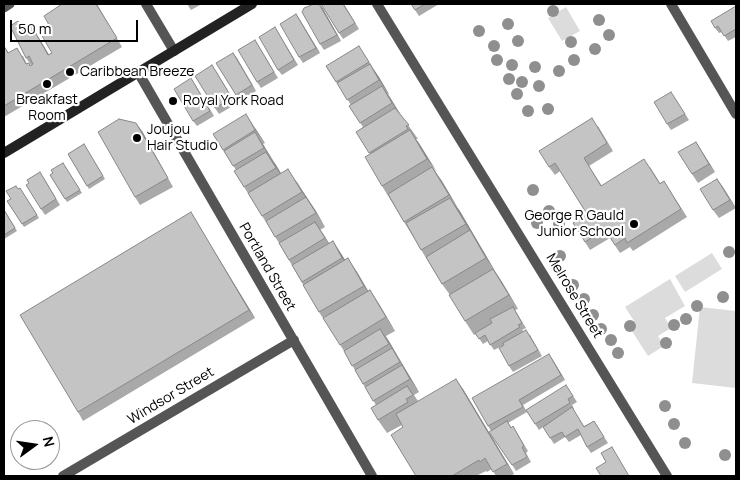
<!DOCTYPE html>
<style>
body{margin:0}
#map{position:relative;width:740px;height:480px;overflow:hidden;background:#fff;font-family:Manrope,sans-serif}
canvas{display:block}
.frame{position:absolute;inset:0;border:5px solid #000;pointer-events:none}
.north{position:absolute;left:10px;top:420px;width:50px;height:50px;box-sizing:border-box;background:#fff;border:1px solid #999;border-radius:50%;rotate:76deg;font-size:14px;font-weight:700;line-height:20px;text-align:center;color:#000}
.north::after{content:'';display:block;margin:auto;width:18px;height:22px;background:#000;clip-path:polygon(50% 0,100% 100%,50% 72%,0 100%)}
.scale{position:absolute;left:10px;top:20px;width:128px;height:22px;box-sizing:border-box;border:2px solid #000;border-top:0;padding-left:6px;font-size:15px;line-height:18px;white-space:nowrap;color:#000;-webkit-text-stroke:4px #fff;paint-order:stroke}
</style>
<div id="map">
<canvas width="740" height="480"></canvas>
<div class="frame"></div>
<div class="north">N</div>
<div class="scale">50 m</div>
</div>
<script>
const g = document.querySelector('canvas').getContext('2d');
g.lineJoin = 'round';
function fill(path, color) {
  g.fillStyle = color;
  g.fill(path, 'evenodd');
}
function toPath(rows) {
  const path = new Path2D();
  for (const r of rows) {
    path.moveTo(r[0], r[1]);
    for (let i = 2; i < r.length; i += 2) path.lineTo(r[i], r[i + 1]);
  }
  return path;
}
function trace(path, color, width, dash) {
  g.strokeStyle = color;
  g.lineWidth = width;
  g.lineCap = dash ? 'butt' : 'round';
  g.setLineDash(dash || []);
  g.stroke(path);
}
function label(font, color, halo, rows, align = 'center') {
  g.font = font + ' Manrope,sans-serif';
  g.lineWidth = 4.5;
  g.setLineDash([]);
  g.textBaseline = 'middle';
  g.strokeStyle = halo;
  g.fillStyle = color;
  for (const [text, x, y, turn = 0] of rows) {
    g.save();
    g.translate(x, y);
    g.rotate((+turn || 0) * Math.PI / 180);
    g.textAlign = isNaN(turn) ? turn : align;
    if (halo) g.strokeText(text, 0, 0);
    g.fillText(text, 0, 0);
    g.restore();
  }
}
fill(toPath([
 [566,7,580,31,562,41,548,18],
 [712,253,722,269,685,292,675,276],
 [670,279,685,306,665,318,671,328,658,336,664,346,648,356,630,328,636,324,625,307],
 [700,307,736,311,736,388,692,383]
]), '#dcdcdc');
trace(toPath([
 [4,8,10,4]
]), '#555', 9);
trace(toPath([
 [146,4,174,51],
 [377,4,667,476],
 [671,4,736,114],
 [138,72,372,476],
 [63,476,294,340]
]), '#555', 10);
trace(toPath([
 [4,153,252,4]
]), '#222', 10);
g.fillStyle = '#8f8f8f';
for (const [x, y] of [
 [553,11],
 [599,20],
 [508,24],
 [479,31],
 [609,35],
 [518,41],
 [571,42],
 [494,46],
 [595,49],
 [497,60],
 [574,60],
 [512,65],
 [535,67],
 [559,71],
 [509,79],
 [522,82],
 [539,86],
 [517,94],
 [548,109],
 [528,111],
 [533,190],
 [549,211],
 [537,223],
 [559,224],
 [729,252],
 [560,256],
 [573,285],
 [723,297],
 [584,299],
 [697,306],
 [593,315],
 [686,319],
 [674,325],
 [630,326],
 [601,329],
 [611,340],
 [666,343],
 [618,353],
 [665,406],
 [674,424],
 [685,443],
 [725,455]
]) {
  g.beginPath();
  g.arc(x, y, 6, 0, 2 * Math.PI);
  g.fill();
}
fill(toPath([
 [62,4,97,4,122,47,4,117,4,46,9,53,23,56,27,64,31,66,31,65,26,58,23,29,31,25,49,55,52,53,46,34,49,25],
 [187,4,202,4,191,10],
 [344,4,359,29,343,39,339,33],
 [411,4,439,4,419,16],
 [736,6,736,37,728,41,722,32,719,33,715,28],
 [322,7,341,41,324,50,320,44],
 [296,14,320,53,303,63,299,57],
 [275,27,298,65,282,75,278,70],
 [255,40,278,78,261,88,257,82],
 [233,53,256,91,240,101,236,95],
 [368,60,389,94,388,94,401,115,418,139,416,139,479,244,495,271,502,282,518,309,515,310,526,328,522,330,530,335,542,356,513,372,509,366,504,345,494,350,488,341,483,344,476,334,474,335,465,321,450,295,442,284,382,186,370,154,356,132,363,127,349,106,351,105,326,66],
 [216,71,236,104,219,114,215,108],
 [195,84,214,116,197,126,193,121],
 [675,98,689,120,671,130,667,124],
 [598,126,613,151,589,166,602,186,650,167,660,183,664,181,687,217,633,251,630,247,620,253,610,238,590,250,585,242,587,214,560,171,555,175,549,167],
 [255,128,265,143,263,144,281,173,297,182,325,227,320,230,329,243,333,241,345,260,357,272,368,291,370,290,379,304,395,331,386,336,419,392,414,395,418,401,463,389,514,474,511,476,496,476,492,469,487,472,486,471,476,476,416,476,402,425,387,433,378,420,376,405,363,384,344,351,319,312,279,243,244,187,236,170,223,150],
 [142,131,173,187,140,205,135,197],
 [696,142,715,172,698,183,692,174],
 [84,144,105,179,89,189,68,154],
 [63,163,82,193,67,202,50,175,53,173],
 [44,178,60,205,45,215,41,209],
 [717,179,736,208,719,218,713,210],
 [20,188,39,218,24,227,7,201,11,199],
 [4,209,17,231,4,239],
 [196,221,255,318,83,421,78,412],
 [549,354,565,380,523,405,527,412,508,423,512,428,513,426,528,451,526,453,531,462,516,471,488,426],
 [570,391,577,402,572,405,574,409,573,409,584,426,594,421,608,443,591,453,587,447,581,435,569,442,565,437,554,444,543,427,539,430,535,424]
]), '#a9a9a9');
fill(toPath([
 [319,4,322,7,341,41,337,35],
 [296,14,300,20,320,53,316,48],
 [31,25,36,33,54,63,48,55],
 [233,53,237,58,256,91,252,85],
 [370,64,379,77,389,94,379,80],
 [382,86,391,99,401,116,392,103],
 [246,114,255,128,265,143,255,130],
 [136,123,142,131,173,187,168,178],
 [406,126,419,143,437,172,427,159],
 [255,132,264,146,273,161,264,148],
 [696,142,701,150,715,172,709,164],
 [266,152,276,165,285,181,276,168],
 [432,167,442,181,458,208,449,195],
 [288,169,316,211,325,227,302,192],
 [717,179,723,187,736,208,730,200],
 [450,198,460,211,495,271,486,258],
 [191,212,196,221,255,318,249,310],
 [315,222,324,235,334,252,325,238],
 [333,241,342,255,352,271,342,258],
 [348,258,357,272,373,299,364,286],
 [493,269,502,282,518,309,509,295],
 [370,290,379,304,395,331,386,317],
 [380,329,390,343,398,357,389,344],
 [392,348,401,362,419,392,410,379],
 [549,354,553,360,565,380,561,375],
 [456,379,463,389,514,474,507,464]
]), '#898989');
const building = toPath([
 [62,4,96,4,117,38,4,106,4,46,8,53,17,48,26,64,29,63,30,66,33,64,29,56,26,58,10,26,18,21,23,29,31,25,48,55,52,53,42,36,46,34,43,29,49,25,44,16,62,4],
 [314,4,319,4,337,35,320,44,302,12,304,8,314,4],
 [321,4,343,4,355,23,339,33,321,4],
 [411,4,425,4,415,10,411,4],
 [736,6,736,29,724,36,718,26,715,28,711,21,736,6],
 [296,14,316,48,299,57,280,24,296,14],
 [275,27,294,60,278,70,259,37,275,27],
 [255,40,274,72,257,82,238,50,255,40],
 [359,46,369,62,336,82,326,66,359,46],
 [233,53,252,85,236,95,216,63,233,53],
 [370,64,379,80,347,100,337,83,370,64],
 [212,65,232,98,215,108,195,76,212,65],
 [191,78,210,111,193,121,174,89,191,78],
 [382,86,392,103,360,123,349,106,382,86],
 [671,92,685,114,667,124,654,102,671,92],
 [395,108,409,125,406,126,408,129,369,153,356,132,395,108],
 [246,114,255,130,223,150,213,134,246,114],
 [592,118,607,143,584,158,601,186,644,159,660,184,664,181,681,209,627,243,625,238,615,245,605,229,585,242,573,223,587,214,555,163,549,167,539,151,592,118],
 [119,119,136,123,168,178,135,197,98,132,119,119],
 [410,130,427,159,382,186,365,157,410,130],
 [255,132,264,148,233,166,224,151,255,132],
 [696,142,709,164,692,174,678,152,696,142],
 [84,144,103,176,87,186,68,154,84,144],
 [266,152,276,168,244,187,234,171,266,152],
 [63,163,80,190,65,199,50,175,53,173,51,170,63,163],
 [432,167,449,195,404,222,388,194,432,167],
 [288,169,302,192,262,216,248,193,288,169],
 [40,172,56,199,41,209,26,185,29,183,27,180,40,172],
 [717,179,730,200,713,210,700,189,717,179],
 [16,186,18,189,20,188,37,215,22,224,7,201,11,199,6,191,16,186],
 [306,197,316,213,275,237,266,221,306,197],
 [450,198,466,224,421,250,406,223,450,198],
 [4,210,15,228,4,235,4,210],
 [191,212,249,310,78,412,20,315,191,212],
 [315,222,325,238,289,260,279,243,315,222],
 [470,230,486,258,442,284,426,257,470,230],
 [333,241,342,258,302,282,292,265,333,241],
 [348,258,364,286,319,312,303,285,348,258],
 [493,269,509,295,465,321,449,295,493,269],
 [370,290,386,317,340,345,323,318,370,290],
 [513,307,522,323,518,325,520,327,490,345,485,335,479,339,475,333,492,323,490,319,513,307],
 [380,329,389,344,352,366,344,351,380,329],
 [526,330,538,350,509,366,499,348,504,345,503,343,526,330],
 [392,348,400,362,363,384,355,370,392,348],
 [549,354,561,375,519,400,523,407,488,426,472,398,549,354],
 [402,365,410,379,373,401,365,387,402,365],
 [456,379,507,464,493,472,485,458,480,462,479,460,452,476,416,476,391,435,403,427,396,414,456,379],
 [566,385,573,396,568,399,570,403,535,424,526,410,566,385],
 [407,386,413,395,406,399,408,402,378,420,371,408,407,386],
 [572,407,584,427,594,421,604,437,587,447,578,429,565,437,562,432,550,438,543,427,572,407],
 [507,421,511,428,513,426,524,446,522,447,527,457,512,465,489,432,507,421],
 [612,447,629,476,601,476,596,468,606,462,601,453,612,447]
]);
fill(building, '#c4c4c4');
trace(building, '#898989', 1);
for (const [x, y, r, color] of [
 [70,72,5,"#000"],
 [47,84,5,"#000"],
 [173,101,5,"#000"],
 [137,138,5,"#000"],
 [634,224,5,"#000"]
]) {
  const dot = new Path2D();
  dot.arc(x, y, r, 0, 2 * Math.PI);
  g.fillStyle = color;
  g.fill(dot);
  trace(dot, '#fff', 2);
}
label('14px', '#000', '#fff', [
 ["Caribbean Breeze",80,72],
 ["Breakfast",47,100,"center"],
 ["Room",47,116,"center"],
 ["Royal York Road",183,101],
 ["Joujou",147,130],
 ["Hair Studio",147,146],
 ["George R Gauld",624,216,"right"],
 ["Junior School",624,232,"right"]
], 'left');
label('14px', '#000', '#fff', [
 ["Portland Street",267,267,60],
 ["Melrose Street",574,296,59],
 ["Windsor Street",171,396,-31]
]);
</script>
